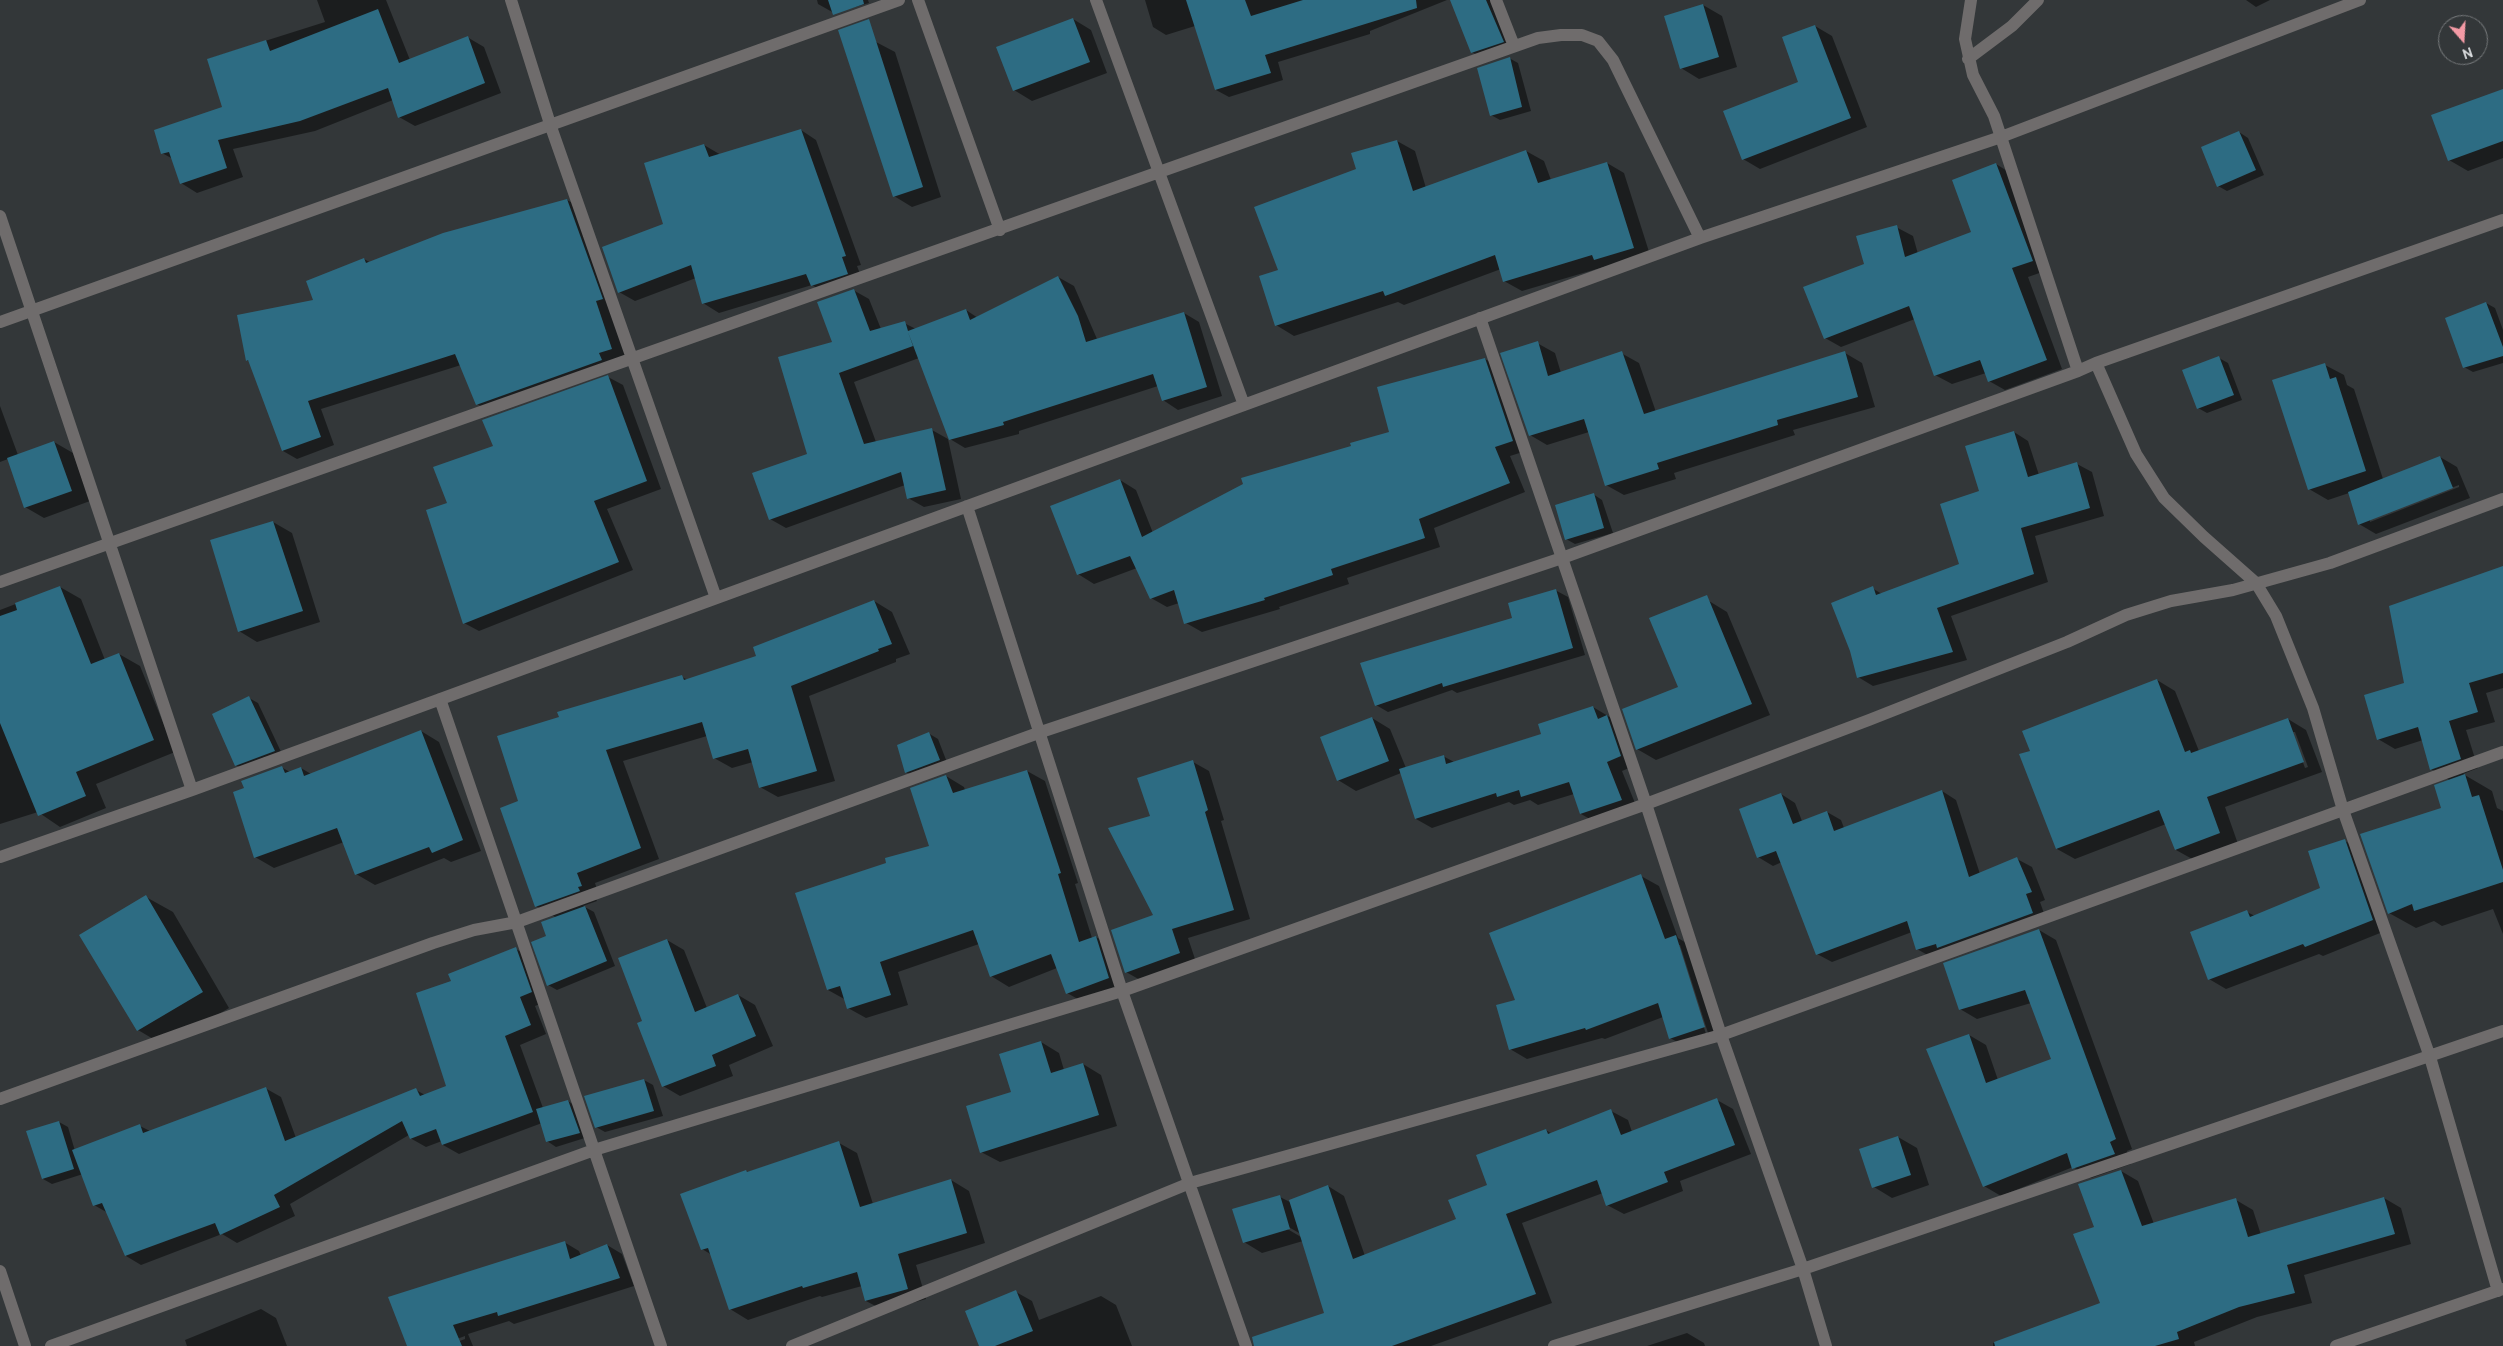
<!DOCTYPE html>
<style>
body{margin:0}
#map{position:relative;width:2503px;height:1346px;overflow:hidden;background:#333739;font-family:Cabin,sans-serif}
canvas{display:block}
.north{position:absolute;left:2438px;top:15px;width:50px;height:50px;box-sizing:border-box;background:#333739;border:1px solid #777a7c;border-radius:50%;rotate:161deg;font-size:14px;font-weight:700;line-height:20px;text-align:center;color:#dcdee0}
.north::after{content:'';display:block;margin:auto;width:18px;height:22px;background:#f49aa5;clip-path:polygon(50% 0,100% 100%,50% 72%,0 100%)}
</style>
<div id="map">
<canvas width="2503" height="1346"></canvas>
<div class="north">N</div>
</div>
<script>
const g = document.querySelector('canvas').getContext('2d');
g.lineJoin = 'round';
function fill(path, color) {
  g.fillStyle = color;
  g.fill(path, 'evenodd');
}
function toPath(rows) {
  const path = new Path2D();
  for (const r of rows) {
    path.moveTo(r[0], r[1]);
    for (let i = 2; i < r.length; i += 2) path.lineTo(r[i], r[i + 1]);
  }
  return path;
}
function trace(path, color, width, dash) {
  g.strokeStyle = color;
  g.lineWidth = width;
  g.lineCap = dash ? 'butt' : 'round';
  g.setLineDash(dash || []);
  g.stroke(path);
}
fill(toPath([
 [317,0,386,0,410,60,467,37,484,47,501,93,415,126,399,117,393,100,315,131,233,149,243,177,197,193,181,183,173,159,162,153,224,108,208,59,325,22],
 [817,0,868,0,869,3,834,13,818,4],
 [1145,0,1447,0,1370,31,1370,34,1278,62,1283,80,1229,97,1216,90,1195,26,1166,35,1153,27],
 [1451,0,1495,0,1516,49,1485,60,1472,52],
 [2246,0,2270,0,2256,7],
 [1703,5,1722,16,1737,67,1699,79,1681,68],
 [1073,19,1091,30,1107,73,1032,101,1014,90],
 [1815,26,1832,36,1867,127,1760,169,1743,159,1800,82],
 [876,42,895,52,941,197,912,207,894,196],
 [1509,58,1518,63,1531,111,1500,120,1491,115],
 [2503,90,2503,158,2468,171,2449,160],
 [801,130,816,140,861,265,857,266,863,282,828,295,812,285,719,313,703,303,696,278,635,301,619,292,665,224,704,145,721,155],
 [2239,132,2248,138,2264,175,2227,191,2218,186],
 [1397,141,1415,151,1426,188,1526,151,1544,161,1551,180,1607,163,1624,173,1651,258,1607,266,1522,291,1504,281,1501,269,1404,305,1398,302,1294,336,1276,325,1280,271,1358,170],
 [1996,164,2012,174,2048,270,2028,277,2062,369,2005,390,1989,381,1986,373,1952,384,1935,375,1915,319,1841,347,1825,338,1865,265,1896,227,1913,236,1918,254,1973,232],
 [567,200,582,208,626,357,491,412,477,404,461,365,321,409,334,445,297,459,283,451,251,362,247,360,364,259,371,263],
 [1058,277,1074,286,1097,339,1184,313,1199,322,1222,396,1178,410,1163,400,1158,386,1019,431,1019,434,965,448,950,439,919,358,854,382,876,442,932,430,948,439,961,499,924,507,908,498,905,485,786,528,770,519,808,455,834,343,853,290,869,299,881,329,904,323,916,329,966,310,978,318],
 [2486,303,2495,308,2503,330,2503,363,2473,372,2464,367],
 [1537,343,1555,353,1561,373,1621,353,1639,363,1656,412,1845,353,1862,363,1875,407,1793,430,1795,435,1674,473,1676,479,1624,495,1606,485,1589,432,1547,445,1530,435],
 [2219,358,2228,363,2242,400,2207,413,2198,408],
 [1485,359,1501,368,1529,450,1510,456,1525,492,1434,528,1440,547,1347,578,1349,584,1279,607,1280,609,1202,632,1186,623,1179,603,1167,607,1151,598,1137,568,1094,584,1078,574,1120,480,1136,490,1153,533,1352,447,1390,433],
 [2325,365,2344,375,2347,385,2354,389,2383,479,2440,457,2457,467,2470,498,2376,534,2359,524,2349,493,2328,500,2309,489],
 [2459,485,2459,487,2370,522,2370,519],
 [608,377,623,385,661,489,607,509,633,570,479,631,464,623,448,504,494,446],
 [0,406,18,455,54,442,73,453,90,501,44,518,25,507,8,459,0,462],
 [2014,432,2028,441,2039,475,2077,464,2092,472,2104,516,2035,536,2048,582,1951,616,1967,660,1873,686,1858,677,1872,588,1882,594,1960,565,1981,492],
 [1593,494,1602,500,1613,533,1575,544,1566,539],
 [273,522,292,533,320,622,257,642,239,631],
 [2503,571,2503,688,2486,693,2495,722,2466,730,2478,768,2463,774,2492,791,2497,808,2503,811,2503,934,2493,909,2442,926,2434,921,2416,928,2389,913,2442,809,2451,781,2431,769,2423,740,2395,749,2378,739,2405,684],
 [60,587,81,599,105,660,119,654,140,666,175,752,96,784,106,808,60,827,38,812,0,824,0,610],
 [1555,590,1568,597,1585,655,1457,693,1452,690,1388,712,1376,705,1514,619],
 [874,601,892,612,910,654,896,659,896,662,809,696,835,781,778,797,760,787,753,762,732,768,714,758,707,736,623,761,659,859,595,883,599,896,595,897,597,901,583,906,594,912,615,966,557,990,548,985,548,937,557,918,536,906,520,802,682,677,688,680,757,657],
 [1709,601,1727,612,1770,715,1656,760,1637,749,1679,688],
 [2157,680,2175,691,2199,751,2288,719,2306,730,2322,772,2225,807,2238,844,2194,860,2176,850,2166,824,2075,859,2057,849,2032,751],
 [2292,732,2295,732,2308,767,2305,768],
 [249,698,258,703,283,756,245,770,236,765],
 [1593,707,1623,725,1636,765,1622,771,1637,808,1597,823,1581,814,1574,794,1538,805,1530,800,1514,805,1509,802,1432,828,1416,819,1401,773,1356,791,1338,780,1372,718,1390,729,1406,768,1443,756,1454,762,1543,734],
 [421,731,439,742,481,851,451,862,444,858,375,885,356,874,344,842,274,868,255,857,246,789,281,767,290,772,301,768,311,774],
 [928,733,938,739,948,765,915,777,906,772],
 [1193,762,1209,771,1224,820,1221,821,1250,919,1188,938,1196,962,1142,981,1126,972,1155,916,1151,817],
 [1027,771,1045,781,1078,883,1075,884,1092,938,1096,937,1113,947,1127,988,1085,1003,1067,993,1057,968,1009,987,991,976,979,944,898,972,908,1005,866,1018,848,1008,846,1000,828,990,888,864,931,847,946,776,964,787,965,790],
 [1942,791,1956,800,1980,874,2017,859,2032,867,2045,900,2040,902,2047,922,1931,957,1917,949,1912,932,1832,962,1817,954,1782,862,1773,866,1758,857,1781,794,1795,803,1802,821,1827,812,1841,820,1844,828],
 [2345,841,2362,851,2390,929,2323,956,2319,954,2226,989,2209,979,2247,912,2255,916,2322,889],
 [1641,876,1659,886,1678,938,1693,947,1722,1037,1688,1048,1670,1038,1663,1017,1605,1039,1602,1038,1527,1059,1510,1049,1516,1001],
 [1678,945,1680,945,1708,1033,1706,1034],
 [146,897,173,912,229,1008,165,1046,138,1030],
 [2039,930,2056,940,2132,1149,2127,1151,2131,1164,2091,1178,2073,1167,2001,1196,1984,1186,1969,1035,1986,1045,1998,1080,2052,1060,2031,1003,1977,1019,1960,1009],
 [667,940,684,950,707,1008,738,995,755,1005,773,1046,729,1065,733,1076,680,1096,663,1086,644,1022],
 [516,949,532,958,547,1001,535,1006,546,1034,520,1045,543,1108,568,1101,577,1107,588,1137,556,1147,547,1141,542,1123,459,1154,443,1145,442,1141,426,1147,410,1138,409,1135,290,1204,295,1216,237,1243,222,1234,141,1265,126,1256,108,1213,94,1205,83,1174,52,1184,43,1179,59,1122,68,1127,75,1151,140,1126,150,1131,265,1088,281,1097,296,1138,416,1090,425,1095,447,1087,453,982],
 [1041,1042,1059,1053,1064,1070,1083,1064,1101,1075,1117,1126,1000,1162,981,1152],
 [644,1080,653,1085,663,1116,605,1132,596,1127],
 [1717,1100,1733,1109,1751,1154,1680,1181,1683,1191,1624,1214,1607,1205,1603,1193,1522,1223,1552,1303,1431,1346,1312,1346,1325,1314,1303,1241,1262,1253,1244,1242,1280,1197,1292,1203,1328,1186,1344,1196,1365,1256,1457,1220,1546,1130,1552,1134,1611,1111,1628,1120,1632,1132],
 [1285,1225,1301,1234,1301,1237,1284,1227],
 [1898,1137,1917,1148,1929,1185,1892,1198,1874,1187],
 [839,1143,857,1153,873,1204,951,1180,969,1191,985,1243,916,1265,926,1299,885,1311,866,1301,862,1286,822,1297,820,1296,748,1320,730,1309,712,1255,702,1249,746,1171,748,1172],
 [2121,1171,2138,1181,2154,1224,2236,1200,2253,1210,2261,1235,2384,1198,2401,1208,2411,1244,2304,1275,2312,1303,2257,1317,2194,1342,2195,1346,1993,1346,1993,1343,2101,1304,2095,1227],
 [564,1242,579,1251,581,1256,607,1245,622,1254,634,1286,514,1324,509,1321,468,1334,473,1346,446,1346,465,1339,465,1336,438,1346,408,1346],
 [1016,1292,1032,1301,1039,1320,1101,1296,1116,1305,1132,1346,980,1346],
 [261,1309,276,1318,287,1346,187,1346,185,1340],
 [1687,1333,1704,1343,1705,1346,1647,1346]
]), '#0007');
fill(toPath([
 [828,0,863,0,864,4,833,15],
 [1186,0,1245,0,1251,16,1303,0,1416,0,1417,8,1265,55,1271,73,1215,90],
 [1450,0,1486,0,1504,42,1471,53],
 [1703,4,1719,57,1680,69,1664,16],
 [378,9,399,63,468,36,485,83,398,118,388,88,300,121,218,140,227,168,180,184,169,152,161,154,154,130,222,107,207,59,266,40,270,51],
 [1073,18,1090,62,1013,91,996,47],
 [869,19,923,187,893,197,838,30],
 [1815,25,1851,118,1742,160,1723,111,1798,82,1782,37],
 [1510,57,1522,107,1490,116,1477,68],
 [2503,89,2503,141,2448,161,2431,115],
 [801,129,846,256,842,257,848,274,811,286,806,274,702,304,691,265,618,293,602,247,663,224,644,163,704,144,709,157],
 [2239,131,2256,170,2217,187,2201,147],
 [1397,140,1413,191,1526,150,1538,183,1607,162,1634,248,1594,260,1592,255,1503,282,1495,255,1385,296,1383,291,1275,326,1259,276,1278,270,1254,207,1356,169,1351,153],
 [1996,163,2033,261,2012,268,2047,360,1988,382,1980,360,1934,376,1909,306,1824,339,1803,287,1864,264,1856,236,1897,225,1905,257,1971,232,1952,180],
 [567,199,603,299,596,301,612,349,599,353,602,360,476,405,455,354,308,401,321,437,282,451,248,360,246,361,237,315,313,300,306,281,364,258,366,263,443,233],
 [1058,276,1078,316,1086,342,1184,312,1207,387,1162,401,1153,374,1003,422,1004,425,949,440,908,332,913,346,839,373,864,444,932,428,946,490,907,499,901,472,769,520,752,473,807,454,778,357,832,342,817,302,854,289,870,331,905,321,908,331,966,309,970,320],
 [2486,302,2503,347,2503,356,2463,368,2445,318],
 [1538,341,1548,376,1622,351,1644,414,1845,351,1858,397,1777,420,1778,425,1657,463,1659,469,1605,486,1584,419,1529,436,1500,353],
 [2219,356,2234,395,2197,409,2182,370],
 [1485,358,1513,441,1495,447,1510,483,1419,519,1425,538,1331,569,1333,575,1264,598,1265,600,1184,624,1174,590,1150,599,1130,556,1077,575,1050,506,1120,479,1142,537,1243,484,1241,478,1351,446,1350,443,1389,432,1377,387],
 [2325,363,2330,379,2336,377,2366,471,2308,490,2272,380],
 [608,375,647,481,594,501,619,562,463,624,426,510,447,503,433,467,493,446,482,420],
 [2014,431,2028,477,2077,462,2090,508,2021,528,2034,574,1937,608,1953,652,1857,678,1850,651,1831,603,1873,586,1876,595,1959,564,1940,504,1979,491,1965,446],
 [54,441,72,491,24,508,7,458],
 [2440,456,2453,488,2358,525,2348,492],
 [1594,493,1604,528,1565,540,1555,505],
 [273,521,303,611,238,632,210,540],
 [2503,566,2503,673,2469,683,2478,712,2449,721,2461,759,2430,770,2418,727,2377,740,2364,695,2404,683,2389,606],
 [60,586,91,664,119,653,154,740,76,772,86,796,38,816,0,723,0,616,17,610,15,603],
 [1556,589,1573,648,1443,687,1442,683,1375,706,1360,663,1512,618,1508,603],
 [1707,595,1752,704,1636,750,1622,709,1678,687,1649,618],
 [874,600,892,644,878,649,879,651,791,686,817,771,759,788,748,749,713,759,702,722,606,750,641,848,577,873,582,886,578,887,580,891,535,907,500,808,518,801,497,736,559,717,557,712,682,675,684,680,756,656,753,647],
 [2157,679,2185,752,2190,750,2191,753,2288,718,2304,762,2207,797,2220,833,2175,850,2159,810,2056,849,2019,754,2030,751,2022,731],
 [249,696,275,751,235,766,212,714],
 [1593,706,1598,719,1607,715,1621,756,1607,762,1622,800,1580,814,1569,782,1521,797,1519,790,1497,797,1496,793,1415,819,1399,769,1444,755,1446,764,1541,734,1538,724],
 [1372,717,1389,761,1337,781,1320,737],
 [421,730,463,840,432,853,429,847,355,875,337,828,254,858,233,792,244,788,241,781,282,766,285,773,301,767,304,776],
 [929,732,940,760,905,773,897,745],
 [1193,760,1208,810,1205,812,1234,910,1172,929,1180,953,1125,973,1111,930,1153,915,1108,828,1150,816,1137,778],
 [1027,770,1061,873,1058,874,1079,942,1096,936,1109,978,1066,994,1051,954,990,977,973,930,880,962,891,995,847,1009,840,986,827,990,795,893,886,863,885,858,929,846,910,788,946,775,953,793],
 [2465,774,2472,797,2479,795,2503,870,2503,882,2414,911,2412,904,2388,914,2360,834,2441,808,2434,785],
 [1942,790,1969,877,2017,857,2032,892,2026,894,2033,913,1937,948,1936,944,1916,950,1907,921,1816,955,1776,851,1757,858,1739,809,1781,793,1793,824,1827,811,1834,831],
 [2345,839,2373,920,2305,947,2303,944,2208,980,2190,932,2247,910,2250,917,2320,888,2308,851],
 [1641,874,1665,939,1676,935,1705,1027,1669,1039,1658,1003,1586,1030,1585,1028,1509,1050,1496,1005,1515,1000,1489,933],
 [146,895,203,992,137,1031,79,935],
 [585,906,607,961,547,986,531,942,546,936,541,922],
 [2039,929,2116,1139,2110,1142,2115,1154,2072,1169,2067,1153,1983,1187,1926,1049,1969,1034,1986,1083,2051,1059,2025,990,1959,1010,1943,963],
 [667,939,695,1012,738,994,756,1036,712,1055,716,1066,662,1087,637,1023,642,1021,618,958],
 [516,947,532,992,520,997,531,1025,505,1036,533,1112,442,1145,436,1129,410,1139,402,1121,274,1195,280,1207,220,1235,215,1223,125,1256,102,1203,93,1206,72,1150,140,1124,143,1133,266,1087,285,1141,416,1088,420,1096,446,1086,416,993,451,981,448,974],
 [1041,1041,1051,1073,1083,1063,1099,1115,980,1153,966,1106,1011,1092,999,1054],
 [644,1079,654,1111,595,1128,584,1096],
 [1717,1098,1735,1145,1664,1172,1668,1182,1606,1206,1597,1180,1506,1214,1536,1294,1392,1346,1254,1346,1252,1337,1324,1313,1289,1200,1328,1185,1353,1259,1456,1219,1448,1200,1487,1185,1476,1155,1546,1129,1548,1134,1611,1109,1621,1135],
 [568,1100,580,1133,546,1142,536,1109],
 [59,1121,74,1169,42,1179,26,1131],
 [1898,1136,1911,1175,1872,1188,1859,1149],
 [839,1141,860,1207,951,1179,967,1233,898,1254,908,1289,865,1301,857,1272,803,1288,802,1286,729,1310,708,1248,701,1250,680,1194,746,1170,747,1172],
 [2121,1170,2142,1226,2236,1198,2248,1237,2384,1197,2395,1234,2287,1265,2295,1293,2239,1307,2177,1332,2179,1339,2155,1346,1995,1346,1994,1342,2100,1303,2073,1234,2094,1227,2078,1184],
 [1280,1195,1290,1229,1243,1243,1232,1209],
 [565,1241,570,1259,607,1244,620,1278,498,1316,497,1312,453,1325,462,1346,407,1346,388,1297],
 [1016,1290,1033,1331,995,1346,979,1346,965,1311]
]), '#2d6c83');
trace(toPath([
 [511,0,551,127,716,598],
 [918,0,1000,230],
 [1096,0,1244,405],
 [1496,0,1514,46],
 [1971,0,1965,39,1973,75,1994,116,2078,371],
 [1968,59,2012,26,2038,0],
 [0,216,192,790],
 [1480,318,1646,804,1721,1035,1803,1269,1826,1346],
 [0,322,899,0],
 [2096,363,2136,454,2164,498,2204,537,2256,583,2276,616,2313,708,2343,810,2430,1057,2498,1291],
 [967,506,1122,991,1246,1346],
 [0,582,1538,38,1561,35,1582,35,1598,41,1613,60,1700,238],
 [440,699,661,1346],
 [0,857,192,790,1700,238,2001,137,2360,0],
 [0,1099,433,943,474,930,517,922,1041,732,1562,558,2078,371,2096,363,2503,220],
 [0,1271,25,1346],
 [51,1346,594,1150,1122,991,1646,804,1869,720,2067,642,2126,615,2171,601,2233,590,2330,563,2503,499],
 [792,1346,1190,1183,1721,1035,2503,752],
 [1554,1346,1803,1269,2503,1031],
 [2336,1346,2503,1289]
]), '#6f6c6c', 12);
</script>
